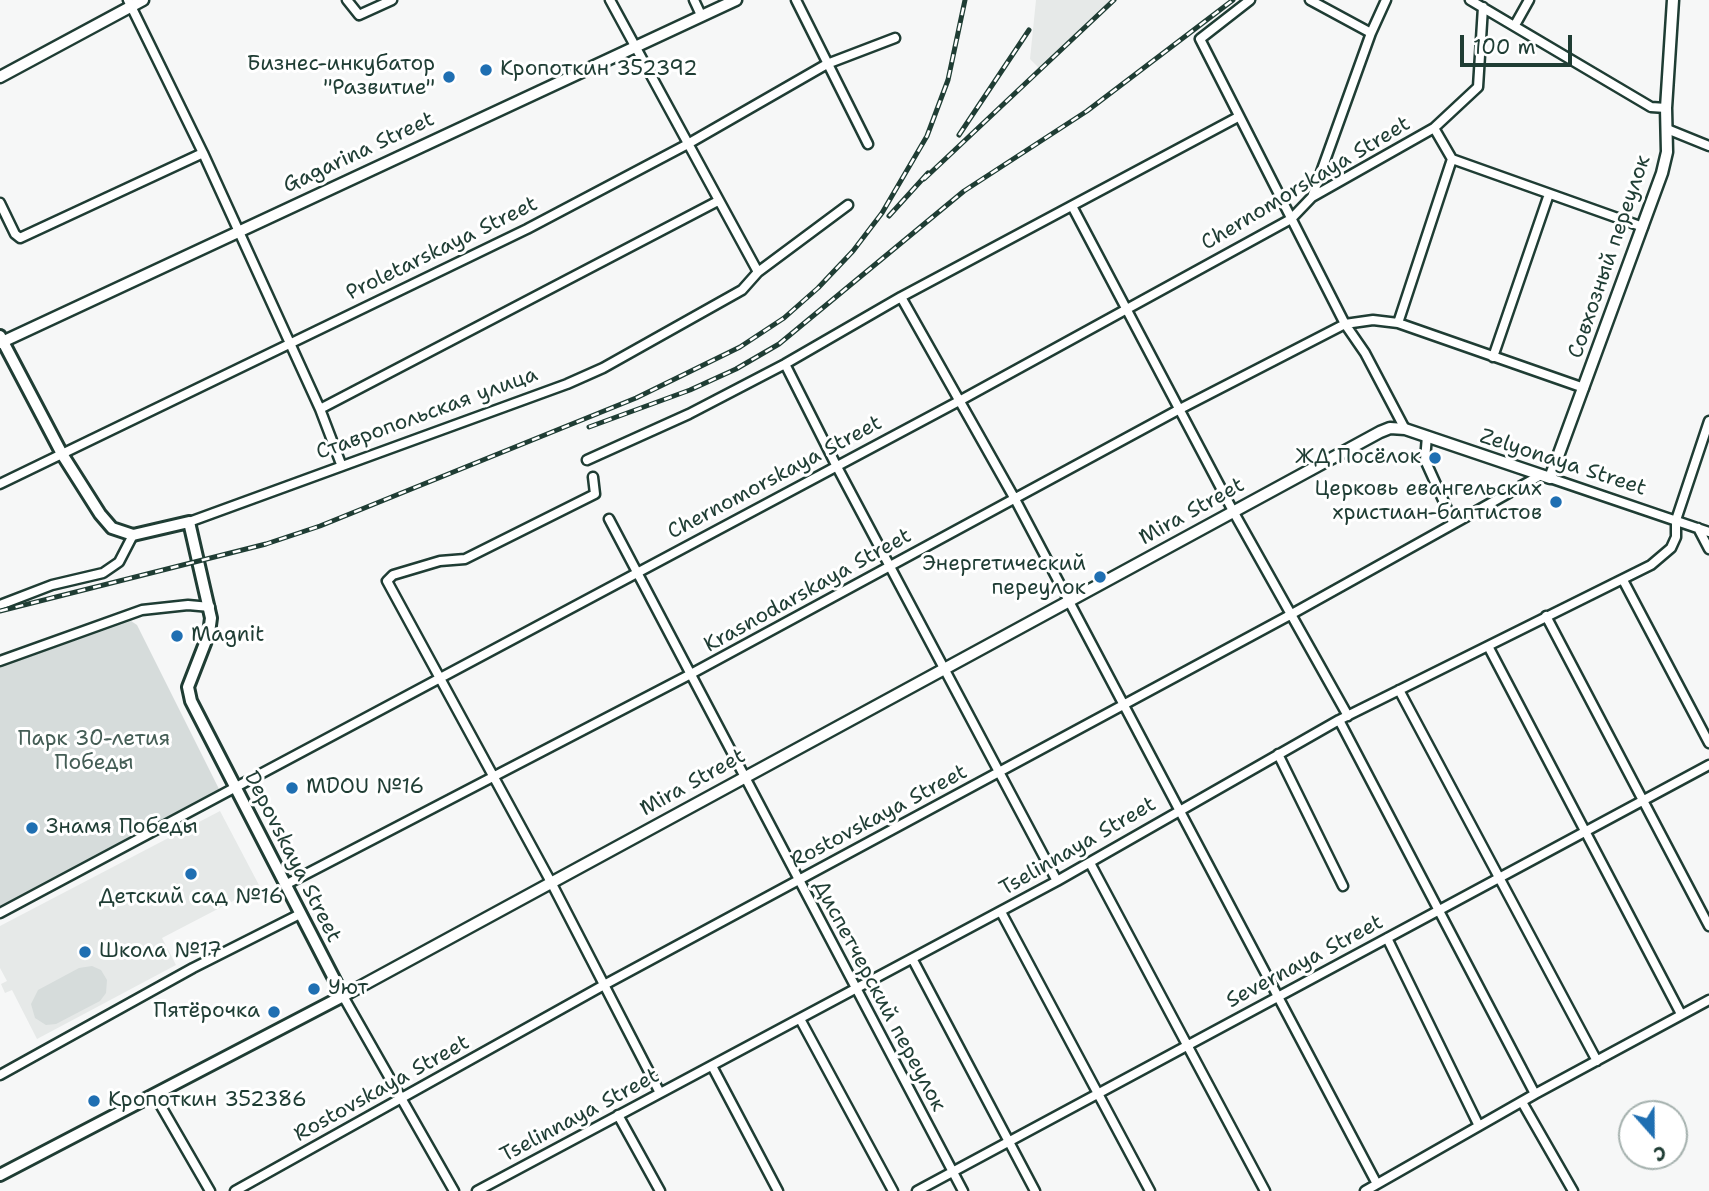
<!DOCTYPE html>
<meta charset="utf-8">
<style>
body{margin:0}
#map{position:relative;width:1709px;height:1191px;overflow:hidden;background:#f6f7f7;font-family:"Shantell Sans",sans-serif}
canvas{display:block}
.north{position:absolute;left:1618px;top:1100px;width:70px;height:70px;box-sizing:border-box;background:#fff;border:2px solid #a5b1ae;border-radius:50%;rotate:159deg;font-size:19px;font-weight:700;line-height:28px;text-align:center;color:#1f3d34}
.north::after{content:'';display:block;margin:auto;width:24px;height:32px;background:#1f6fb2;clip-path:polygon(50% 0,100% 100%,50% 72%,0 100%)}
.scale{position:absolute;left:1460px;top:35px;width:112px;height:32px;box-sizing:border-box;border:4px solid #1f3d34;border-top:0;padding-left:9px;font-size:21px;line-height:24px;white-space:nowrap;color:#1f3d34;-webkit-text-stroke:5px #fff;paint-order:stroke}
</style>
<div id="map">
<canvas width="1709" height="1191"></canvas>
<div class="north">С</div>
<div class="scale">100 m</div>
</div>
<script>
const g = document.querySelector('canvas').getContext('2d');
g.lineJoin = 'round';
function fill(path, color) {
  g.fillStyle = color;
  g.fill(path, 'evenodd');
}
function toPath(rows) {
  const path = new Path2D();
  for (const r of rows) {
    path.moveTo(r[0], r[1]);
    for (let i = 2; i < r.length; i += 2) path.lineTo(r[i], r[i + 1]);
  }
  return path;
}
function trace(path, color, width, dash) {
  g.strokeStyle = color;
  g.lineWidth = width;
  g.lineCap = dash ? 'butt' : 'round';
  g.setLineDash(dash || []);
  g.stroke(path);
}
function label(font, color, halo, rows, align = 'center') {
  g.font = font + ' "Shantell Sans",sans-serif';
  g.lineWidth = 6;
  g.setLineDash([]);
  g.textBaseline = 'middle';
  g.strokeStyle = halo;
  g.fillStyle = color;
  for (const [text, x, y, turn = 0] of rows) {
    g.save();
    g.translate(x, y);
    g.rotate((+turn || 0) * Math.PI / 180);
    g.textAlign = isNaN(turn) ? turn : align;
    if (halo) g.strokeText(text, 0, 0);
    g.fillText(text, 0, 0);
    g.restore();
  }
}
fill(toPath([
 [1036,0,1112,0,1040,69,1030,59],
 [220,811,260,887,162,938,176,965,37,1039,12,990,5,993,1,984,7,981,0,968,0,926]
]), '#e6e9e8');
fill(toPath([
 [131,621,137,625,221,793,0,908,0,667],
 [92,966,101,970,107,980,106,993,100,1001,56,1024,46,1025,35,1018,31,1004,38,990,79,968]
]), '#d6dcdb');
const minor = toPath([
 [128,0,203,153,320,409,341,464],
 [347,0,359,15,392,0],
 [610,0,758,272],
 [694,0,701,15],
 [796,0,868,144],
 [1250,0,1200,39,1345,324,1365,353,1405,429],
 [1310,0,1371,33],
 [1470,0,1651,107,1666,108],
 [1515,25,1529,0],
 [1434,128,1452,159,1643,227],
 [1667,129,1709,146],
 [1312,197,1371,33,1386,0],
 [0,203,15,234,20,238,203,153],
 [1072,206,1233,511,1348,716],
 [901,297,1016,501,1377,1184],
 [1398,323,1452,159],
 [1493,357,1549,194],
 [785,364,836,465,1057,881],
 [320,409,718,201],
 [1427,436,1425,460,1453,522],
 [587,460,689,414,785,364,901,297,1238,117],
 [593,477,595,494,465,559,440,561,393,575,387,581,552,884,660,1093],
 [1550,478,1709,532],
 [0,484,527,229,686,145,827,64,895,38],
 [609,519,963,1191],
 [189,522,567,384,603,368,742,290,758,272,848,205],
 [1698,528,1709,549],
 [1623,580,1709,743],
 [0,605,52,585,103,573,119,562,133,535],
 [1546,616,1709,926],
 [1488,646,1681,1014],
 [0,661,142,610,188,605,210,607],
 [1399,690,1597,1061],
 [1339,720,1535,1094],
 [1278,754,1343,886],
 [1090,863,1265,1191],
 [285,885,689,675,1178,410,1345,324,1373,320,1398,323,1584,388],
 [1001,912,1150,1191],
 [0,913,961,400,1291,219,1312,197,1434,128,1478,87,1483,7],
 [1387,938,1479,1126],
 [913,960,1035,1191],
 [343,996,454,1191],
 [800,1019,893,1191],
 [712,1066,778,1191],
 [0,1075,193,968,300,914],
 [154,1094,210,1191],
 [1522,1102,1573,1191],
 [618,1115,660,1191],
 [235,1191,604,985,1290,615,1541,475],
 [477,1191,1057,881,1339,720,1651,565,1671,548,1676,537,1676,520,1709,421],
 [917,1191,1709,765],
 [1365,1191,1535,1094,1709,1000]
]);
const tertiary = toPath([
 [0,77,143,0],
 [0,343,736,0],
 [343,996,1380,432,1390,428,1405,429,1550,478,1662,173,1667,152,1666,108,1673,0]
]);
const secondary = toPath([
 [0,336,62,454,100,514,112,528,133,535,189,522,211,618,209,633,188,687,191,701,343,996,0,1175]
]);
trace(minor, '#1f3d34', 13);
trace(tertiary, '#1f3d34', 15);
trace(secondary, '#1f3d34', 16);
trace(minor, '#fff', 8);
trace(tertiary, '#fff', 10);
trace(secondary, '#fff', 10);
const rail = toPath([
 [959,135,1029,30],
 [924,179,1114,0],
 [889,216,928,173],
 [589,427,690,390,736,369,779,344,964,191,1087,111,1233,0],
 [0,611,266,544,320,526,636,398,740,347,784,318,818,288,853,251,882,213,927,136,948,80,965,0]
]);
trace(rail, '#1f3d34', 5);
trace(rail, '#fff', 2.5, [8]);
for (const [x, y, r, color] of [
 [486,70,7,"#1f6fb2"],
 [449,77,7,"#1f6fb2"],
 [1435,458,7,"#1f6fb2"],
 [1556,502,7,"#1f6fb2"],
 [1100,577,7,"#1f6fb2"],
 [177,636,7,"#1f6fb2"],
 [292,788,7,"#1f6fb2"],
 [32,828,7,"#1f6fb2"],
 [191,874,7,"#1f6fb2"],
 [85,952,7,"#1f6fb2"],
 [314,989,7,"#1f6fb2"],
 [274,1012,7,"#1f6fb2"],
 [94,1101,7,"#1f6fb2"]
]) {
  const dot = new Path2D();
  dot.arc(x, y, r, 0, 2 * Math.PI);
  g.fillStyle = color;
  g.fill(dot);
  trace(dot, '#fff', 2.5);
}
label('21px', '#1f3d34', '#fff', [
 ["Бизнес-инкубатор",435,65,"right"],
 ["\"Развитие\"",435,89,"right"],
 ["Кропоткин 352392",500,70],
 ["ЖД Посёлок",1421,458,"right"],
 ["Церковь евангельских",1542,490,"right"],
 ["христиан-баптистов",1542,514,"right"],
 ["Энергетический",1086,565,"right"],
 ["переулок",1086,589,"right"],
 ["Magnit",191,636],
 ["MDOU №16",306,788],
 ["Знамя Победы",46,828],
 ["Детский сад №16",191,898,"center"],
 ["Школа №17",99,952],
 ["Уют",328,989],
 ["Пятёрочка",260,1012,"right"],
 ["Кропоткин 352386",108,1101]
], 'left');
label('21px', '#1f3d34', '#fff', [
 ["Gagarina Street",359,153,-25],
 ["Chernomorskaya Street",1306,184,-31],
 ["Proletarskaya Street",442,249,-26],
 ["Совхозный переулок",1610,257,-71],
 ["Ставропольская улица",427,414,-20],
 ["Zelyonaya Street",1563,463,18],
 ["Chernomorskaya Street",775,478,-28],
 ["Mira Street",1192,512,-29],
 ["Krasnodarskaya Street",808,591,-29],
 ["Mira Street",693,783,-29],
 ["Rostovskaya Street",879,817,-28],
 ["Tselinnaya Street",1078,847,-30],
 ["Depovskaya Street",292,857,63],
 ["Severnaya Street",1305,962,-28],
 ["Диспетчерский переулок",879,996,62],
 ["Rostovskaya Street",382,1089,-29],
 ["Tselinnaya Street",580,1116,-28]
]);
label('21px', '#445d55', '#fff', [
 ["Парк 30-летия",94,740],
 ["Победы",94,764]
]);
</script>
